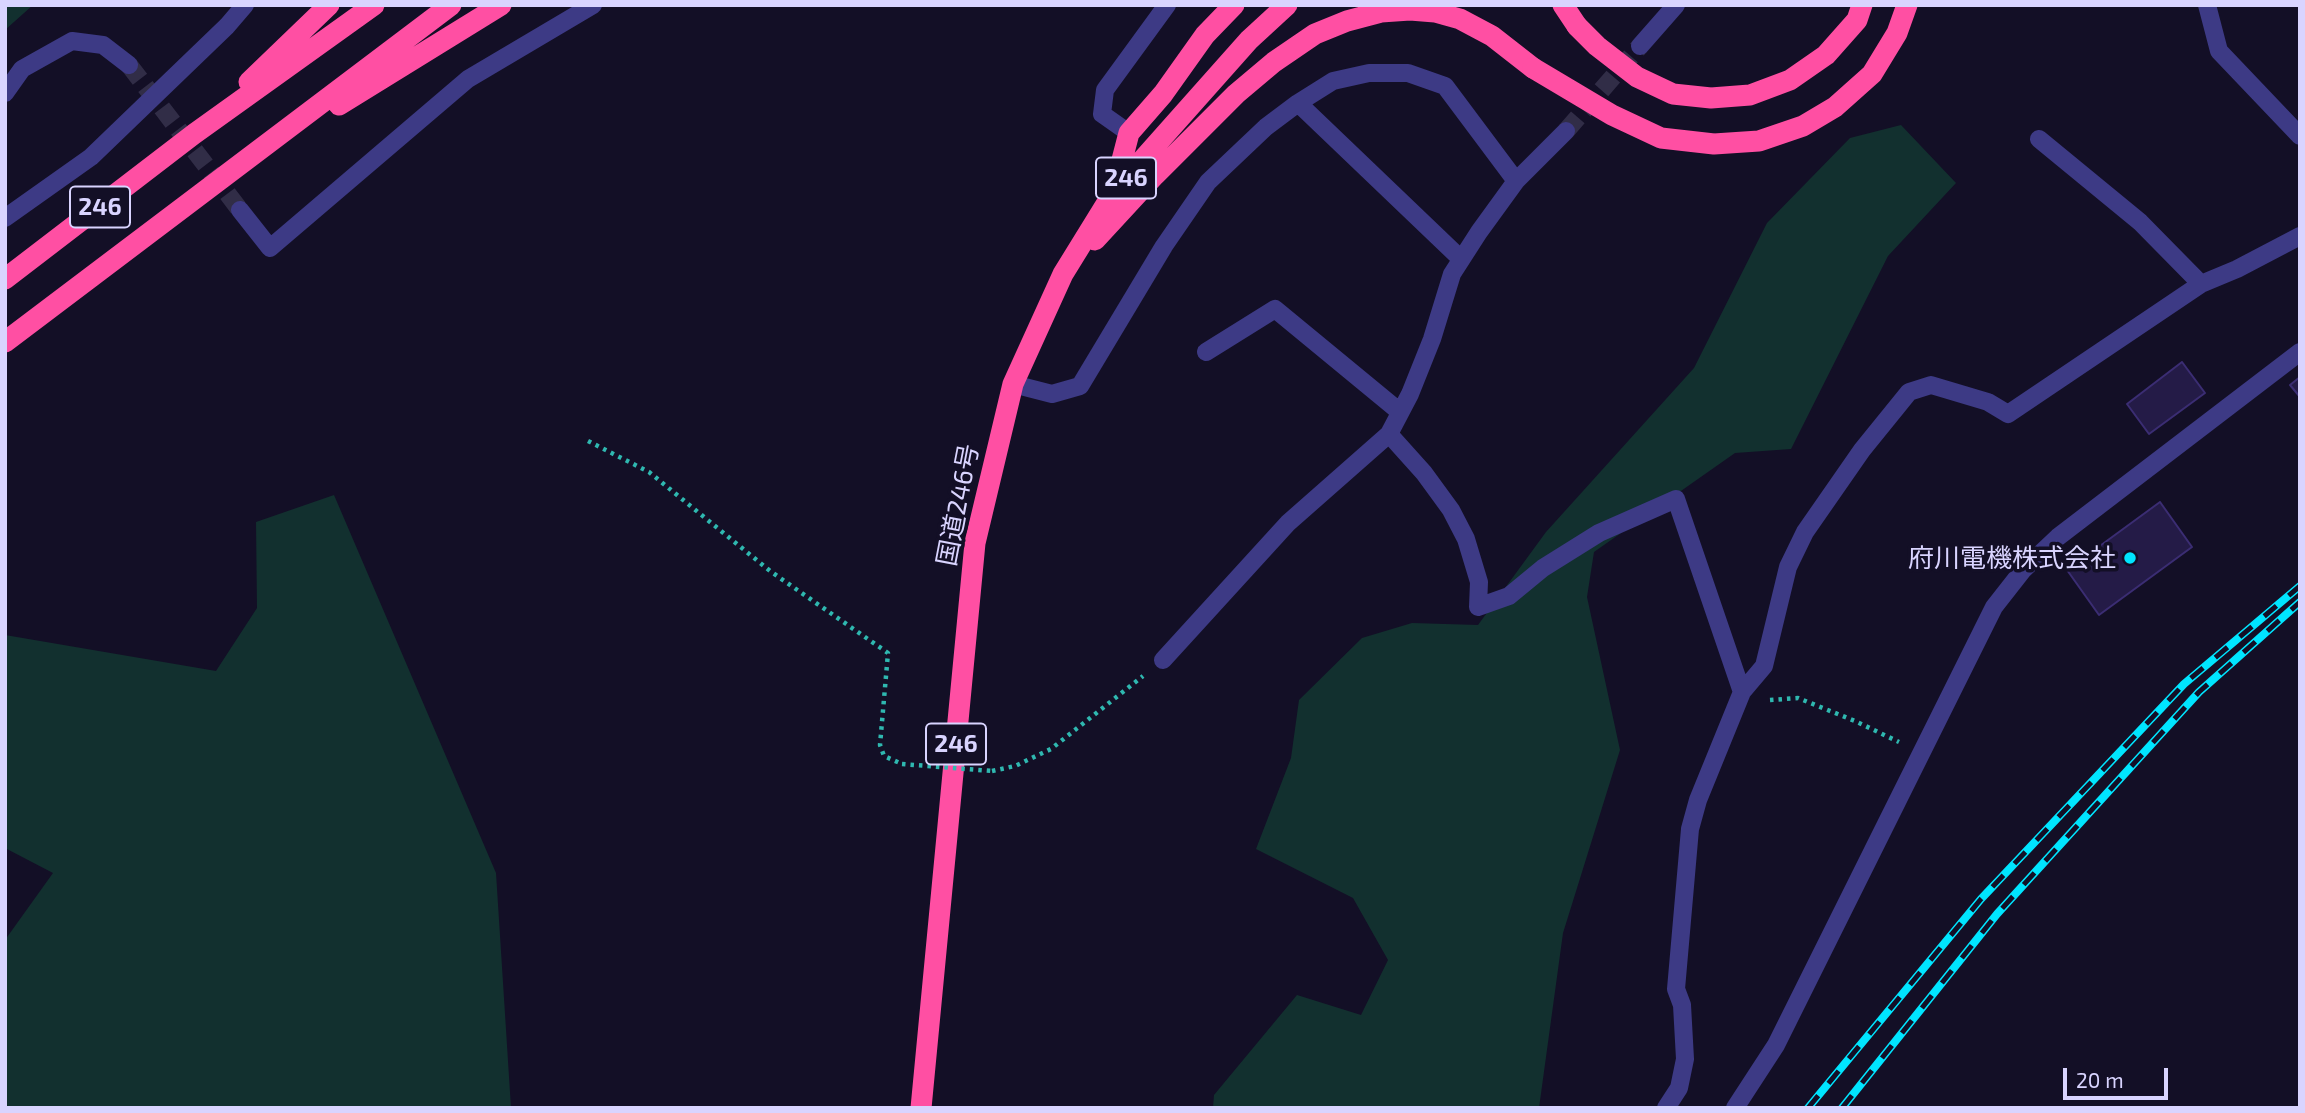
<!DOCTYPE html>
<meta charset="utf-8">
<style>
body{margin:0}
#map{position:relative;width:2305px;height:1113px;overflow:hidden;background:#130f26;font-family:"Exo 2",sans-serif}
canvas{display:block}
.frame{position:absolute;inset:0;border:7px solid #d9d4ff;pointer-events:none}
.scale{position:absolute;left:2063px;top:1068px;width:105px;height:32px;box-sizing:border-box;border:4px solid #d9d4ff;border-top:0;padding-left:9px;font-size:21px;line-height:24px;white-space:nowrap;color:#d9d4ff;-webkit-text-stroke:5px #130f26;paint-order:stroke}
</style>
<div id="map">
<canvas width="2305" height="1113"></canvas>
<div class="frame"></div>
<div class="scale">20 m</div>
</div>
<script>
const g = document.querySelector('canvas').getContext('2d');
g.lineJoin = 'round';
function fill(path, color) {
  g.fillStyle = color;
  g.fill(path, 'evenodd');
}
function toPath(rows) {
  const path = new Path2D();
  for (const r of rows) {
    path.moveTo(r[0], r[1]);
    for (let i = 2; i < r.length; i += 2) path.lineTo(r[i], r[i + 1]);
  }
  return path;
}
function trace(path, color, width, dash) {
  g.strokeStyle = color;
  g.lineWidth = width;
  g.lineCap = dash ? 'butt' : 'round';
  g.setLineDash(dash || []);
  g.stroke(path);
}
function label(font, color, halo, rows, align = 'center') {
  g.font = font + ' "Exo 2","Noto Sans JP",sans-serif';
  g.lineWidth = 7;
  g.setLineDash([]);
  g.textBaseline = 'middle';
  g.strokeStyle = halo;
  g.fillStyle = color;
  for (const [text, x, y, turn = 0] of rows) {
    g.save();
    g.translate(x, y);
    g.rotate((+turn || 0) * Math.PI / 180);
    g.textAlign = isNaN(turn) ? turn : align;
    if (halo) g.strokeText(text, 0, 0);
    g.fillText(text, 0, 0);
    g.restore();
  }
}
fill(toPath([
 [5,5,33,5,5,30],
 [1901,125,1956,183,1888,256,1791,449,1735,453,1594,552,1587,597,1620,750,1563,933,1539,1108,1213,1108,1214,1095,1297,995,1361,1015,1388,960,1353,898,1256,849,1291,758,1299,700,1362,638,1412,623,1478,625,1546,532,1694,368,1767,223,1850,138],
 [334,495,496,873,511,1108,5,1108,5,940,53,873,5,848,5,635,216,671,257,608,256,522]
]), '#12302f');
const building = toPath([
 [2182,362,2205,393,2149,434,2127,404,2182,362],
 [2300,377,2300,397,2290,385,2300,377],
 [2160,502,2192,547,2099,615,2067,570,2160,502]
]);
fill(building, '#241b47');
trace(building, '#3b2d73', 2);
trace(toPath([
 [129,65,240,210],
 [1566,131,1640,46]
]), '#312d47', 18, [18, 9]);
trace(toPath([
 [588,441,649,472,770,571,888,653,880,745,884,756,902,764],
 [1770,700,1798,698,1855,721,1899,742],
 [992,771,1015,766,1051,749,1143,676]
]), '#2fb8b0', 4.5, [3.5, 5]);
trace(toPath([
 [2207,5,2219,51,2300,136],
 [1640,46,1676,5],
 [5,93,22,69,72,41,103,45,129,65],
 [1298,103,1461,259],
 [1129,133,1102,114,1105,90,1167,5],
 [2039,139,2140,222,2201,284],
 [240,210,270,248,468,79,593,5],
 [5,218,91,157,227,26,245,5],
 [1206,352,1275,309,1400,412],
 [1013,384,1052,394,1080,386,1164,246,1208,182,1266,127,1298,103,1333,81,1369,73,1408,73,1445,86,1516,181],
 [1389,434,1424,473,1451,510,1466,539,1479,582,1478,607,1509,596,1543,568,1599,533,1676,499,1742,692],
 [1163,660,1288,523,1389,434,1410,394,1432,339,1452,274,1479,232,1516,181,1566,131],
 [1666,1108,1679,1088,1685,1059,1682,1005,1676,989,1690,829,1698,800,1742,692,1764,666,1788,567,1805,532,1862,450,1909,392,1931,385,1988,402,2008,414,2201,284,2237,269,2300,236],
 [1735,1108,1776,1045,1994,607,2023,570,2058,537,2300,352]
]), '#3d3a85', 18);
trace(toPath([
 [1563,5,1577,26],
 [249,82,329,5],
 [339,105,501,5],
 [1115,187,1129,133,1163,94,1205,35,1234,5],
 [1095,240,1155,175,1236,94,1274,62,1315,34,1347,21,1381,12,1410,10,1435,12,1460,19,1492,36,1533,68],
 [5,279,194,134,374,5],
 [5,342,451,5],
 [921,1108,975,543,1013,384,1063,274,1113,193,1249,40,1287,5]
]), '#ff4fa3', 21);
const rail = toPath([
 [1808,1108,1981,899,2184,684,2300,586],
 [1842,1108,1997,914,2199,692,2300,602]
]);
trace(rail, '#00e5ff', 8);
trace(rail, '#130f26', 5, [16]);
trace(toPath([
 [902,764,992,771]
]), '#2fb8b0', 4.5, [3.5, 5]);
trace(toPath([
 [1577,26,1597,46,1637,77,1673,94,1711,98,1750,95,1790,80,1826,55,1857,20,1862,5],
 [1533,68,1612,115,1661,138,1714,144,1759,141,1803,126,1835,107,1872,74,1897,33,1907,5]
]), '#ff4fa3', 21);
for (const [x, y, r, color] of [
 [2130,558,7,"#00e5ff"]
]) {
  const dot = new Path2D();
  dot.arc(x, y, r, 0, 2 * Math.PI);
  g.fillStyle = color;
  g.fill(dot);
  trace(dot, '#130f26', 2.5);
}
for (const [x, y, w] of [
 [1126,178,60],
 [100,207,60],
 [956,744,60]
]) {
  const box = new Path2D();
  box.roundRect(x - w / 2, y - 20.5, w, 41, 5);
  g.fillStyle = '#130f26';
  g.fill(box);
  trace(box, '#d9d4ff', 2);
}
label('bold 24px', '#d9d4ff', null, [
 ["246",1126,178],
 ["246",100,207],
 ["246",956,744]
]);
label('26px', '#d9d4ff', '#130f26', [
 ["国道246号",958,505,-79]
]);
label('26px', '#d9d4ff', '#130f26', [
 ["府川電機株式会社",2116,558]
], 'right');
</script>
